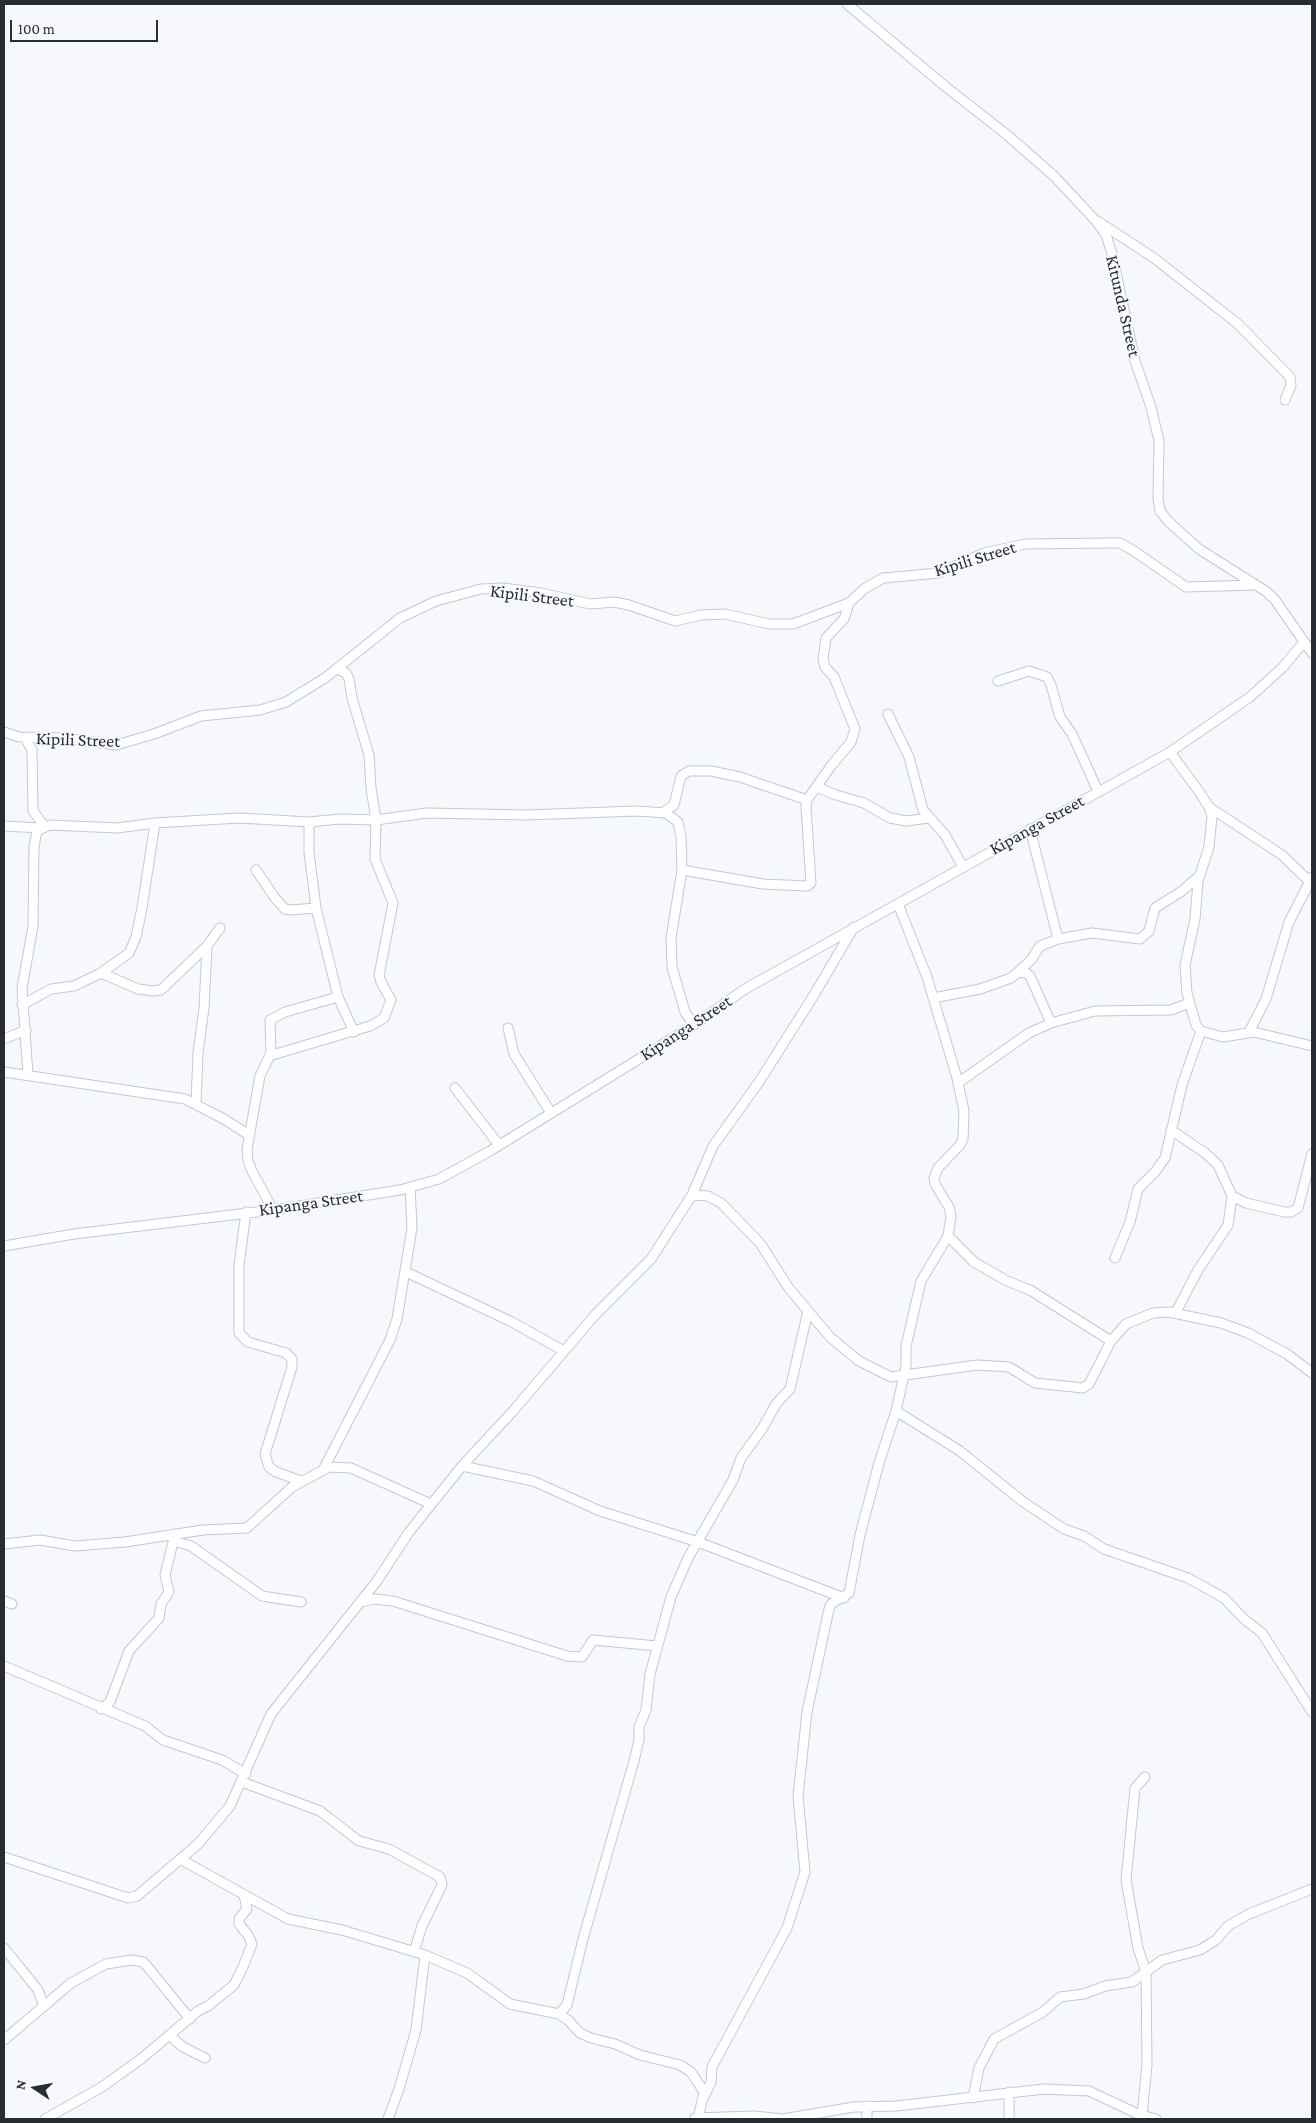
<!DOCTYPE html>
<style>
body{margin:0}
#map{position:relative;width:1316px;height:2123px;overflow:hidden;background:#f6f8fc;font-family:"Crimson Pro",serif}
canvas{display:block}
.frame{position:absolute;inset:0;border:5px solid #282c33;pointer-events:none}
.north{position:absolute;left:10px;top:2063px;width:50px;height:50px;-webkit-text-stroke:4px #f6f8fc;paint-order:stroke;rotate:282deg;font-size:14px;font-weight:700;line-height:20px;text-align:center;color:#282c33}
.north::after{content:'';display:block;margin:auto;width:18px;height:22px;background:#282c33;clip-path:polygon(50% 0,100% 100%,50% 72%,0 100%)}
.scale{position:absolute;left:10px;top:20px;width:148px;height:22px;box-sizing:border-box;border:2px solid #282c33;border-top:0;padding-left:6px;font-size:15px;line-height:18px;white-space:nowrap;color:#282c33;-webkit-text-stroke:4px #f6f8fc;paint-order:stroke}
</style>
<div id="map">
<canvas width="1316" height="2123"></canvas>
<div class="frame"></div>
<div class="north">N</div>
<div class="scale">100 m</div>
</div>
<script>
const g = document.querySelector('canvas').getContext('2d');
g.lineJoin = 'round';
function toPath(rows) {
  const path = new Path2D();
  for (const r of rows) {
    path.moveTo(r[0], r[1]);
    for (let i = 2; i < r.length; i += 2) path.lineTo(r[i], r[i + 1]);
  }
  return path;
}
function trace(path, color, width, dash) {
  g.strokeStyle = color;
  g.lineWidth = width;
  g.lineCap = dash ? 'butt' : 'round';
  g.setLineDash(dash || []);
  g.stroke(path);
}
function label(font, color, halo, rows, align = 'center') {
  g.font = font + ' "Crimson Pro",serif';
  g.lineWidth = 4;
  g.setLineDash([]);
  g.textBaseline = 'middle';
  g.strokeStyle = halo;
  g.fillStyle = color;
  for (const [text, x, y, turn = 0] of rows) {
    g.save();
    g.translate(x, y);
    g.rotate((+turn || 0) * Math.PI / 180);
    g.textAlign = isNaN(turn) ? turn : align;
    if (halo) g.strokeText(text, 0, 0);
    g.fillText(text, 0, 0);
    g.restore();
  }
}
const street = toPath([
 [847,4,946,87,1006,134,1054,176,1096,221,1106,235,1112,254,1135,361,1151,407,1159,441,1158,499,1160,511,1168,521,1199,549,1267,592,1275,600,1312,653],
 [1099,222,1154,258,1238,324,1290,377,1291,385,1285,400],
 [998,681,1029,671,1047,677,1051,685,1060,717,1072,734,1098,791],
 [888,714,909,757,923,810,945,835,963,867],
 [4,732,19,737,64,738,116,745,154,734,201,716,260,710,286,702,325,678,400,618,436,601,481,589,503,588,541,593,590,604,614,602,629,605,675,621,701,615,725,614,769,624,793,624,849,603,864,589,883,578,939,573,984,553,1025,544,1110,543,1120,543,1134,551,1186,587,1254,585],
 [25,738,32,750,33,811,44,826],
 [1170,752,1200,793,1209,807,1212,816,1209,847,1198,881,1195,919,1185,965,1187,993,1196,1025,1201,1031,1223,1037,1254,1032,1312,1046],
 [817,787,836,795,864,803,890,818,906,821,929,818],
 [1209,807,1282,855,1309,881],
 [662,813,674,805,681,776,689,771,711,771,740,777,807,800],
 [309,822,309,852,316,908,338,997,354,1032],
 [4,826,40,828],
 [1030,829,1058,939],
 [256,870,275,898,285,909,290,910,316,908],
 [682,870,763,884,807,886,811,883,806,808,807,800,831,766,851,742,855,729,834,677,825,667,823,659,826,638,844,619,849,603],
 [101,973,138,989,154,991,161,990,207,946,220,928],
 [1017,973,1031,960,1040,946,1058,939,1092,933,1140,939,1149,931,1155,908,1182,891,1199,876],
 [933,998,980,989,1011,978,1017,973,1025,972,1030,976,1051,1023],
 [22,1005,51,989,74,986,101,973,129,953,136,937,142,908,155,823],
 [508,1028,514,1054,551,1113],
 [1249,1032,1266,999,1289,922,1312,877],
 [4,1039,26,1030],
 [269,1056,370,1026,384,1018,391,1000,381,982,379,975,393,903,375,859,376,820,371,788,369,755,352,698,349,679,346,673,337,669],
 [4,1072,185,1099,224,1119,249,1135],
 [28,1075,22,988,33,926,34,847,37,831,50,825,117,828,155,823,239,818,309,822,340,819,376,820,427,813,526,815,637,811,666,813,678,822,681,837,682,870,671,938,672,967,685,1012,694,1025],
 [958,1083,1029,1033,1051,1023,1095,1011,1171,1010,1189,1003],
 [455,1088,499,1145],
 [196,1103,198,1053,204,1008,207,946],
 [1171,1130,1205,1153,1218,1165,1232,1196,1246,1203,1284,1212,1291,1212,1298,1208,1312,1154],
 [692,1195,708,1196,721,1203,760,1243,788,1287,830,1337,859,1361,891,1377,977,1365,1009,1367,1035,1383,1083,1388,1089,1384,1111,1341,1126,1324,1153,1313,1169,1312,1221,1323,1248,1333,1287,1354,1312,1373],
 [273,1210,252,1171,248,1161,247,1149,260,1076,271,1053,270,1020,285,1012,338,997],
 [246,1212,239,1265,239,1333,248,1342,286,1353,292,1359,292,1367,265,1454,269,1467,276,1472,301,1481],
 [948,1236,974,1262,1007,1281,1030,1290,1111,1341],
 [4,1246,74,1234,273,1210,400,1190,439,1179,490,1151,694,1025,745,989,1170,752,1250,697,1283,667,1303,643],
 [1115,1258,1130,1222,1138,1189,1155,1172,1165,1158,1182,1085,1201,1031],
 [406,1272,512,1322,564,1351],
 [1176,1312,1198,1270,1228,1225,1232,1196],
 [896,1411,960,1451,1022,1501,1064,1529,1084,1536,1104,1549,1188,1578,1224,1598,1244,1619,1262,1633,1312,1712],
 [462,1466,533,1481,600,1511,698,1542,844,1598],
 [323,1470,390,1340,397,1319,412,1228,410,1187],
 [174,1541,191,1546,262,1596,301,1602],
 [4,1544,40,1540,75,1546,125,1542,203,1530,247,1528,292,1487,329,1467,351,1468,431,1504],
 [4,1601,12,1604],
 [361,1602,374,1599,393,1601,567,1656,582,1657,593,1640,657,1646],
 [4,1666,145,1726,163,1740,222,1760,246,1774],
 [101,1709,110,1702,129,1651,159,1618,161,1604,169,1592,165,1575,175,1534],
 [242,1782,320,1811,359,1841,389,1849,440,1877,442,1885,422,1926,414,1952],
 [4,1857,128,1898,137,1896,198,1844,230,1806,271,1714,377,1581,409,1532,462,1466,513,1411,595,1315,651,1259,692,1195,713,1146,759,1082,814,995,854,927],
 [180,1859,288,1919,342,1930,425,1955,467,1973,510,2004,559,2014,568,2020,580,2033,591,2038,615,2044,640,2055,680,2065,691,2072,704,2092,698,2119],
 [4,1948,38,1990,44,2006],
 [559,2014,567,2005,583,1939,634,1761,639,1740,639,1727,646,1710,650,1674,671,1597,688,1558,733,1480,741,1458,762,1429,776,1404,790,1389,808,1311],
 [169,2035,183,2047,205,2058],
 [4,2040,71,1983,106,1964,132,1960,143,1962,147,1966,190,2019],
 [704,2097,711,2082,712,2067,787,1928,805,1872,798,1796,807,1712,829,1609,831,1604,849,1593,860,1535,879,1463,896,1411,906,1366,906,1346,921,1281,948,1236,951,1216,949,1207,935,1184,934,1178,938,1168,960,1145,963,1139,964,1111,957,1078,927,977,898,904],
 [973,2098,979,2068,994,2039,1043,2012,1060,1997,1084,1994,1105,1986,1132,1982,1162,1960,1200,1950,1216,1940,1228,1926,1249,1914,1312,1889],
 [867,2106,867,2119],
 [1142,2115,1147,2065,1146,1972,1138,1948,1126,1880,1135,1788,1145,1777],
 [695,2118,754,2116,783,2119,854,2107,896,2106,1044,2089,1089,2091,1138,2114,1156,2119],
 [45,2119,102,2087,141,2059,198,2011,208,2006,234,1985,243,1967,252,1944,248,1935,239,1924,239,1919,247,1909,244,1895],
 [388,2119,399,2089,416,2030,425,1955],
 [1009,2119,1009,2092]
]);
trace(street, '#bfc9db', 11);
trace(street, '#fff', 9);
label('18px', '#282c33', '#f6f8fc', [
 ["Kitunda Street",1123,306,77],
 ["Kipili Street",975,559,-17],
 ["Kipili Street",532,596,7],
 ["Kipili Street",78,740,2],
 ["Kipanga Street",1037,825,-29],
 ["Kipanga Street",686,1028,-33],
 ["Kipanga Street",311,1203,-8]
]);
</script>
